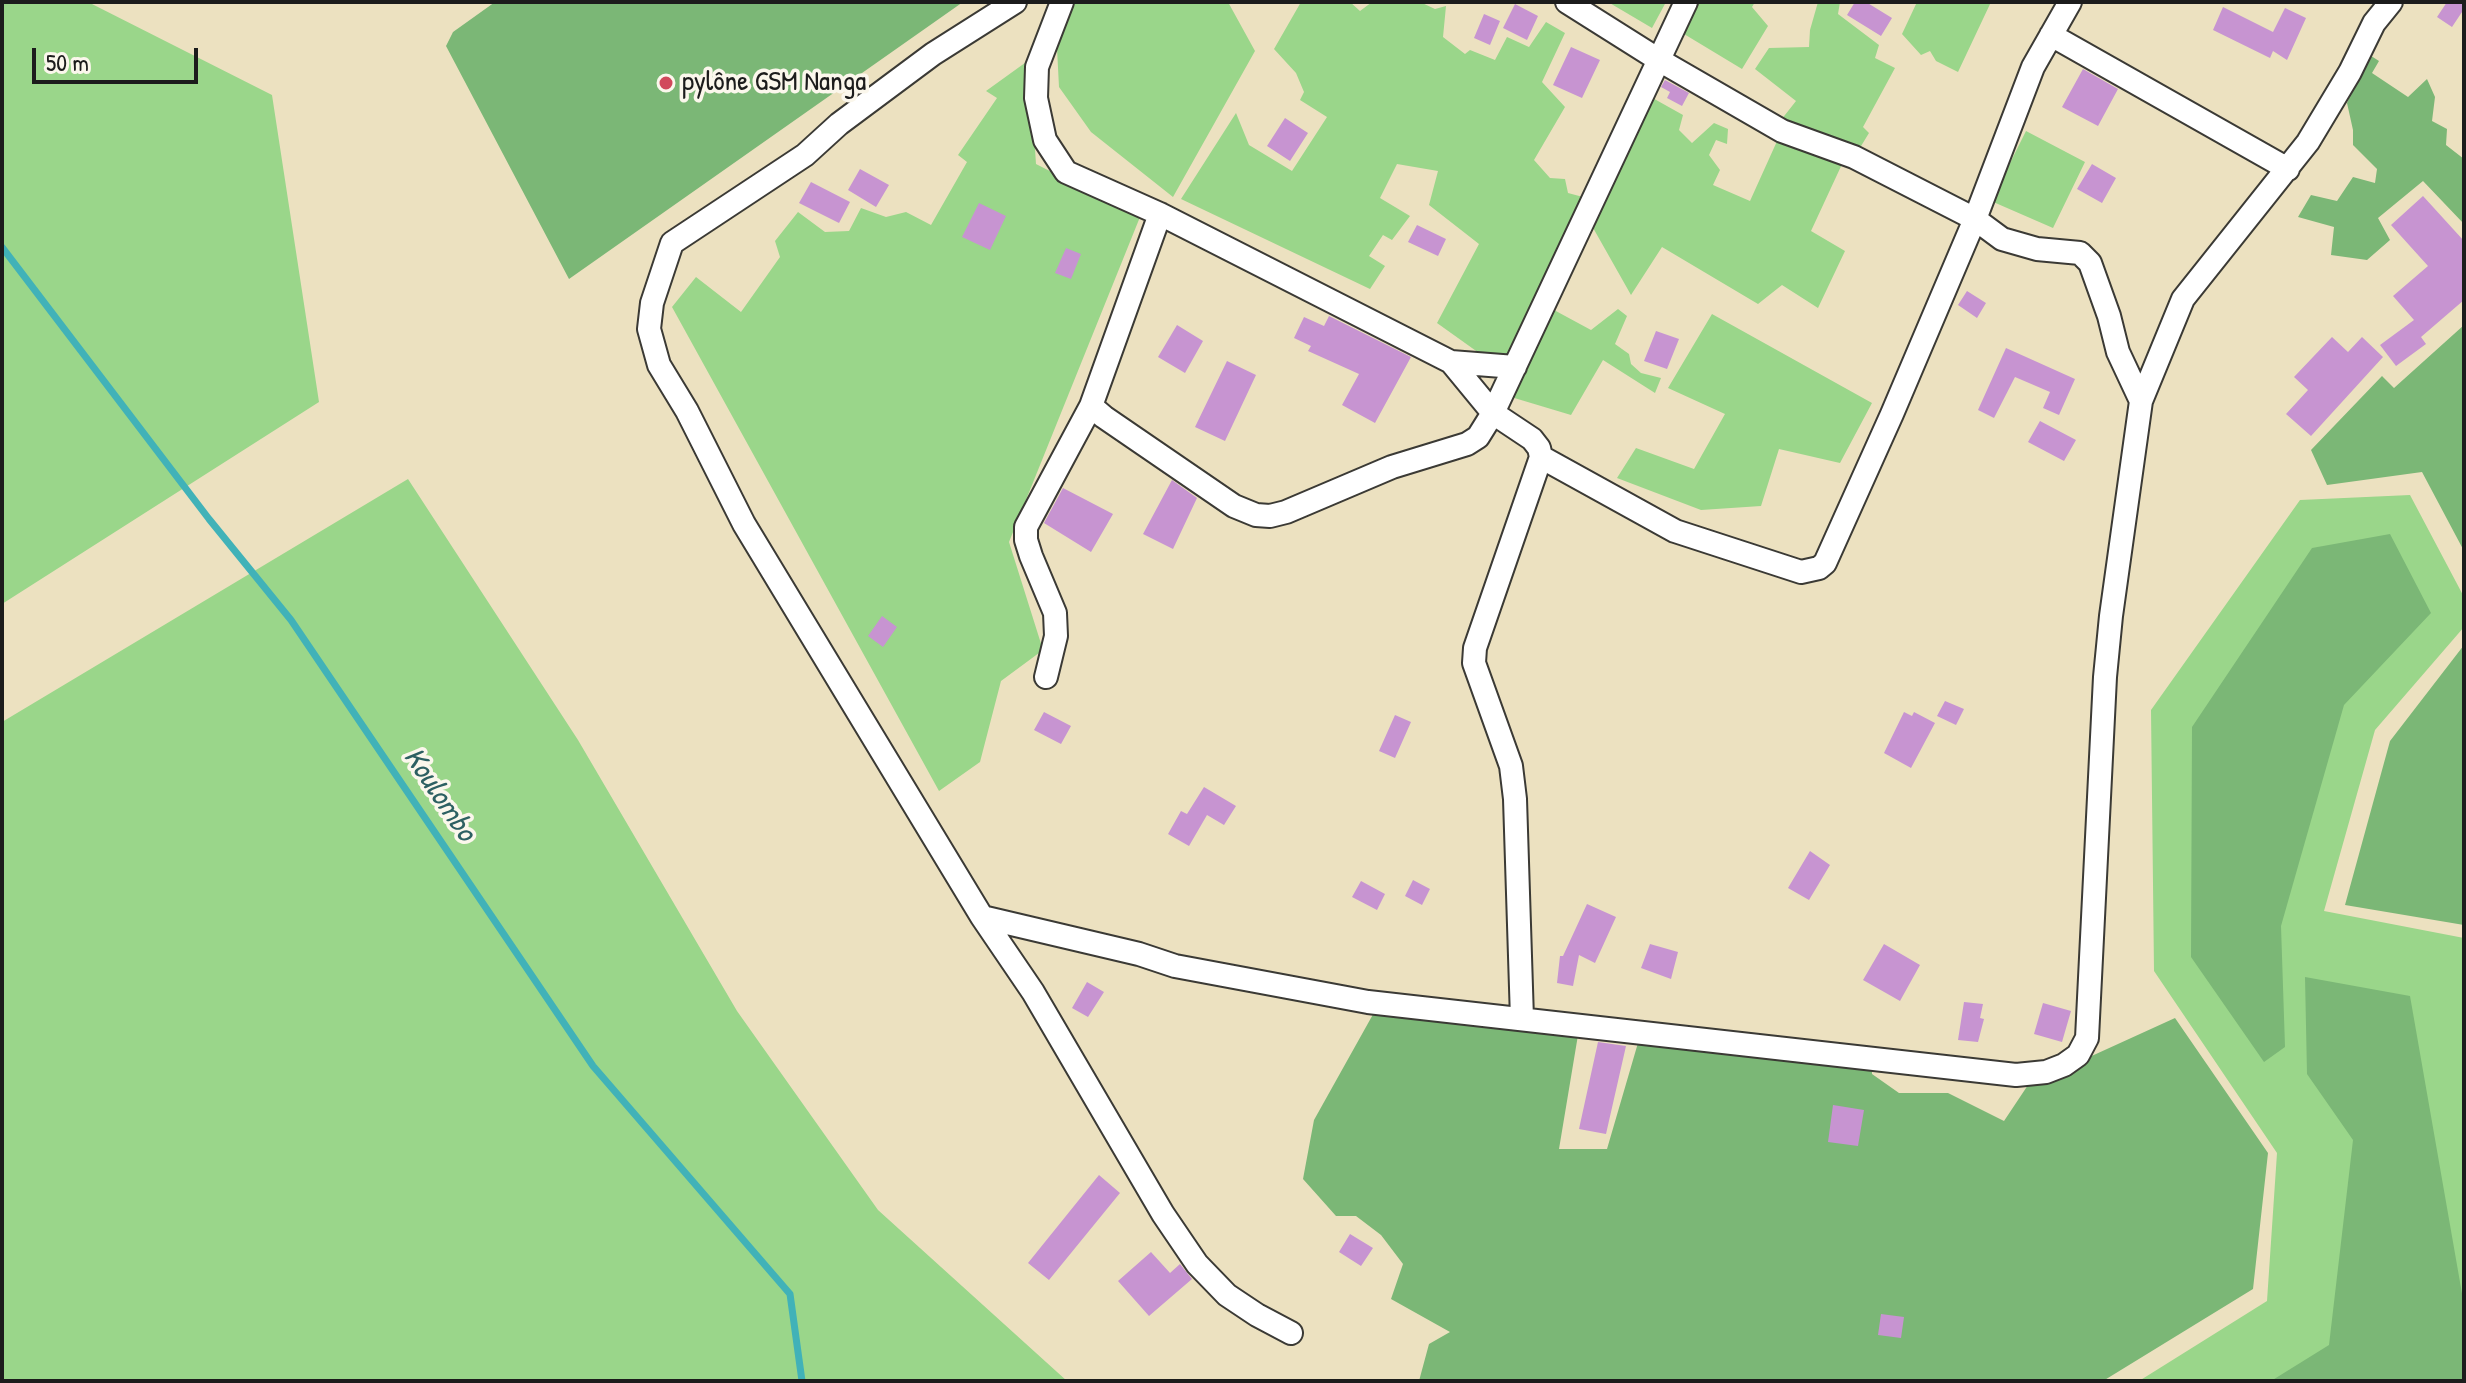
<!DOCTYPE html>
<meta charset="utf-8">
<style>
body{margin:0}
#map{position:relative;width:2466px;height:1383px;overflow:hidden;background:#ece1c0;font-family:"Patrick Hand",sans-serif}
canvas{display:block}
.frame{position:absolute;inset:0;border:4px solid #1c1c1c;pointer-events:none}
.scale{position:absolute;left:32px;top:48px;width:166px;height:36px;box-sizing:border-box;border:4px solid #1c1c1c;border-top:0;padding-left:10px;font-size:24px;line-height:28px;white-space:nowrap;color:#1c1c1c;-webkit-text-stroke:6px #fbf7ec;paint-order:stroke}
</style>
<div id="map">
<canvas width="2466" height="1383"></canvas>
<div class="frame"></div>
<div class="scale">50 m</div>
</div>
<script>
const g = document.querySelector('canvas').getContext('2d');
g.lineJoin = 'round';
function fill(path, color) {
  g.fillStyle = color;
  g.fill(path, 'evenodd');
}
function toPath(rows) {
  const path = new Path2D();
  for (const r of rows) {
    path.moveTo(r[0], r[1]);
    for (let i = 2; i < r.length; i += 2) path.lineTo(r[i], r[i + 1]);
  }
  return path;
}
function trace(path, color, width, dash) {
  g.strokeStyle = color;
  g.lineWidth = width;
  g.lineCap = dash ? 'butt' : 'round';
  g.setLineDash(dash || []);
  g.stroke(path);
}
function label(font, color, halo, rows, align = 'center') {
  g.font = font + ' "Patrick Hand",sans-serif';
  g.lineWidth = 7;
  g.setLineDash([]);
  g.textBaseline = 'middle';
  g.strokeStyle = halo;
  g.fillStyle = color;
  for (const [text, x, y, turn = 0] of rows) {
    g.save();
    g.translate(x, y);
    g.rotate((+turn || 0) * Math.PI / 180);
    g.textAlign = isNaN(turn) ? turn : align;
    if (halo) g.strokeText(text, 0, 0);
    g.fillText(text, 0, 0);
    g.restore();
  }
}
fill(toPath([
 [2,2,88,2,272,95,319,402,2,604],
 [1070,2,1228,2,1255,51,1173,197,1091,132,1059,87,1056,29],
 [1301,2,1350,2,1360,11,1372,2,1420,2,1435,9,1446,6,1443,37,1465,54,1470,50,1495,60,1507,37,1529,47,1546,22,1565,33,1542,82,1565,107,1534,160,1550,178,1565,179,1568,193,1583,197,1510,359,1486,358,1437,323,1479,244,1429,205,1438,171,1397,164,1380,198,1410,216,1392,240,1383,235,1369,256,1385,266,1370,289,1181,199,1236,113,1249,145,1292,171,1327,117,1300,100,1304,92,1296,73,1274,49],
 [1608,2,1666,2,1652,28],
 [1699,2,1755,2,1752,7,1768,26,1742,69,1684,34],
 [1818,2,1840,2,1838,14,1879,45,1875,58,1895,68,1863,127,1869,133,1858,151,1781,120,1796,101,1755,69,1769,48,1809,47,1810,30],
 [1917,2,1991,2,1958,72,1936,61,1930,51,1921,55,1902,34],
 [1029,60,1036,164,1140,217,1009,542,1043,650,1001,681,980,762,939,791,672,307,696,277,741,312,780,257,775,241,798,212,825,232,849,231,861,208,886,217,906,212,931,225,967,162,958,155,997,98,986,91],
 [1649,96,1683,115,1679,130,1692,143,1714,123,1728,129,1727,144,1716,140,1709,155,1720,170,1713,185,1750,201,1778,139,1843,162,1811,231,1845,251,1818,308,1782,285,1758,304,1662,247,1631,295,1592,226],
 [2026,131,2085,162,2053,228,1991,201],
 [1618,309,1627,316,1615,344,1629,354,1631,364,1641,373,1661,378,1655,393,1603,360,1571,415,1511,397,1554,310,1591,330],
 [1712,314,1872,403,1840,463,1779,449,1761,506,1701,510,1617,478,1636,448,1694,469,1725,414,1668,388],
 [408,479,578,740,737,1011,878,1210,1067,1381,2,1381,2,722],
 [2410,495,2464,597,2464,627,2375,730,2324,911,2464,938,2464,1381,2139,1381,2267,1301,2277,1153,2154,971,2151,710,2300,500]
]), '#9ad68a');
fill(toPath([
 [495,2,963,2,569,279,446,46,453,32],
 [2368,54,2379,61,2372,73,2408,97,2427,79,2435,97,2432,121,2447,129,2446,145,2464,159,2464,224,2423,181,2378,218,2390,240,2367,260,2331,255,2334,227,2298,217,2311,195,2337,201,2353,177,2375,183,2377,169,2353,145,2353,130,2347,103],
 [2464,325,2464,551,2422,472,2327,485,2311,450,2382,376,2394,388],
 [2390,534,2431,613,2344,705,2281,926,2285,1047,2264,1062,2191,957,2192,727,2312,548],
 [2464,645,2464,925,2345,905,2390,741],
 [2305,977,2410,996,2464,1305,2464,1381,2271,1381,2329,1345,2353,1140,2307,1074],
 [1376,1009,1578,1035,1559,1149,1607,1149,1640,1036,1872,1064,1872,1074,1899,1093,1948,1093,2004,1121,2028,1085,2175,1018,2268,1153,2253,1289,2103,1381,1419,1381,1429,1344,1450,1332,1391,1299,1403,1264,1381,1235,1356,1216,1336,1216,1303,1179,1314,1120]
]), '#7bb776');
trace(toPath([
 [2,247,209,519,291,620,593,1066,790,1294,802,1381]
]), '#41b2b8', 7);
fill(toPath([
 [1855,2,1866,2,1892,18,1881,36,1847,15],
 [2447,2,2464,2,2464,9,2452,27,2437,17],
 [1515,4,1538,16,1527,40,1503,28],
 [2223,7,2273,32,2285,8,2306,18,2287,60,2273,51,2270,58,2213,30],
 [1484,14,1500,21,1490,45,1474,38],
 [1571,47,1600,60,1582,98,1553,85],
 [2083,69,2118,89,2098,126,2062,107],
 [1665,80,1689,93,1682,106,1667,98,1670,92,1661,87],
 [1285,118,1308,133,1290,161,1267,146],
 [2092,164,2116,178,2102,203,2077,189],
 [860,169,889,185,876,207,848,190],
 [811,182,850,202,839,223,799,203],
 [2423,196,2464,241,2464,300,2421,337,2426,344,2396,366,2380,345,2414,320,2393,296,2428,266,2391,225],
 [979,203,1006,216,990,250,962,237],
 [1417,225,1446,239,1438,256,1408,242],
 [1066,248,1081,254,1071,279,1055,273],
 [1967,291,1986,303,1977,318,1958,305],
 [1329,316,1411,357,1375,423,1342,405,1359,374,1308,351,1311,346,1294,338,1304,317,1324,326],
 [1177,325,1203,341,1185,373,1158,357],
 [1656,331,1679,339,1667,369,1644,361],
 [2332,337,2348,352,2362,337,2383,357,2311,436,2286,414,2308,390,2294,377],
 [2006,348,2075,379,2059,415,2043,408,2050,392,2015,377,1994,418,1978,410],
 [1227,361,1256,375,1225,441,1195,427],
 [2040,421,2076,440,2064,461,2028,442],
 [1172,480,1197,498,1173,549,1143,534],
 [1063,488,1113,514,1091,552,1044,523],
 [882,616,897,627,883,647,868,636],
 [1945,701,1964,709,1956,725,1937,716],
 [1044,712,1071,726,1061,744,1034,730],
 [1904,712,1912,716,1914,712,1935,723,1911,768,1884,753],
 [1395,715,1411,722,1395,758,1379,751],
 [1204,787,1236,806,1224,825,1207,815,1189,846,1168,834,1181,811,1187,814],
 [1810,851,1830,865,1809,900,1788,888],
 [1413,880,1430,889,1422,905,1405,896],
 [1361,881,1385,894,1377,910,1352,897],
 [1587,904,1616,917,1595,963,1579,955,1573,986,1557,983,1560,956,1563,956],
 [1650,944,1678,952,1671,979,1641,968],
 [1884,944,1920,965,1900,1001,1863,980],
 [1087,982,1104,992,1088,1017,1072,1008],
 [1964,1002,1983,1004,1980,1018,1984,1019,1978,1042,1958,1040],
 [2043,1003,2071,1011,2062,1042,2034,1034],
 [1598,1042,1626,1046,1606,1134,1579,1129],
 [1833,1105,1864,1110,1858,1146,1828,1142],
 [1099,1175,1120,1193,1049,1280,1028,1263],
 [1350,1234,1373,1248,1361,1266,1339,1252],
 [1151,1252,1170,1273,1180,1264,1192,1279,1149,1316,1118,1281],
 [1881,1314,1904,1317,1901,1338,1878,1335]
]), '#c794d1');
const minor = toPath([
 [1015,2,933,54,839,124,805,155,672,243,652,303,649,329,659,365,687,411,744,524,982,917,1033,992,1163,1214,1197,1264,1227,1295,1257,1315,1291,1333],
 [1062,2,1037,67,1036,98,1045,140,1066,172,1160,214,1451,362,1493,413,1532,439,1539,448,1541,457,1475,648,1474,663,1511,766,1515,799,1522,1019],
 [2051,35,2288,169],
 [1160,214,1091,406,1104,417,1234,506,1256,515,1270,516,1286,512,1392,467,1467,444,1478,437,1493,413,1686,2],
 [1451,362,1515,367],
 [2141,401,2183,299,2308,142,2350,72,2374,23,2391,2],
 [1541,457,1675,531,1801,572,1819,568,1825,563,1892,414,1975,219,2033,67,2070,2],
 [1046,677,1056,636,1055,613,1031,556,1026,540,1026,527,1091,406],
 [982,917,1139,954,1175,966,1368,1002,2016,1075,2046,1072,2064,1065,2078,1055,2087,1038,2105,677,2111,616,2141,401,2118,352,2109,316,2090,263,2080,253,2037,249,2002,239,1975,219,1854,157,1782,131,1659,60,1567,2]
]);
trace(minor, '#3b3a35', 26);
trace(minor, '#fff', 22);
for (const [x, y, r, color] of [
 [666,83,8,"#d1495b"]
]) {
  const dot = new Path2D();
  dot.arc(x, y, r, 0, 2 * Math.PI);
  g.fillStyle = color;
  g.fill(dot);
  trace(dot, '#fbf7ec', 3);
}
label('28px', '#1c1c1c', '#fbf7ec', [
 ["pylône GSM Nanga",682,83]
], 'left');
label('italic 30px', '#2d6062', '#fbf7ec', [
 ["Koulombo",439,795,56]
]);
</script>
